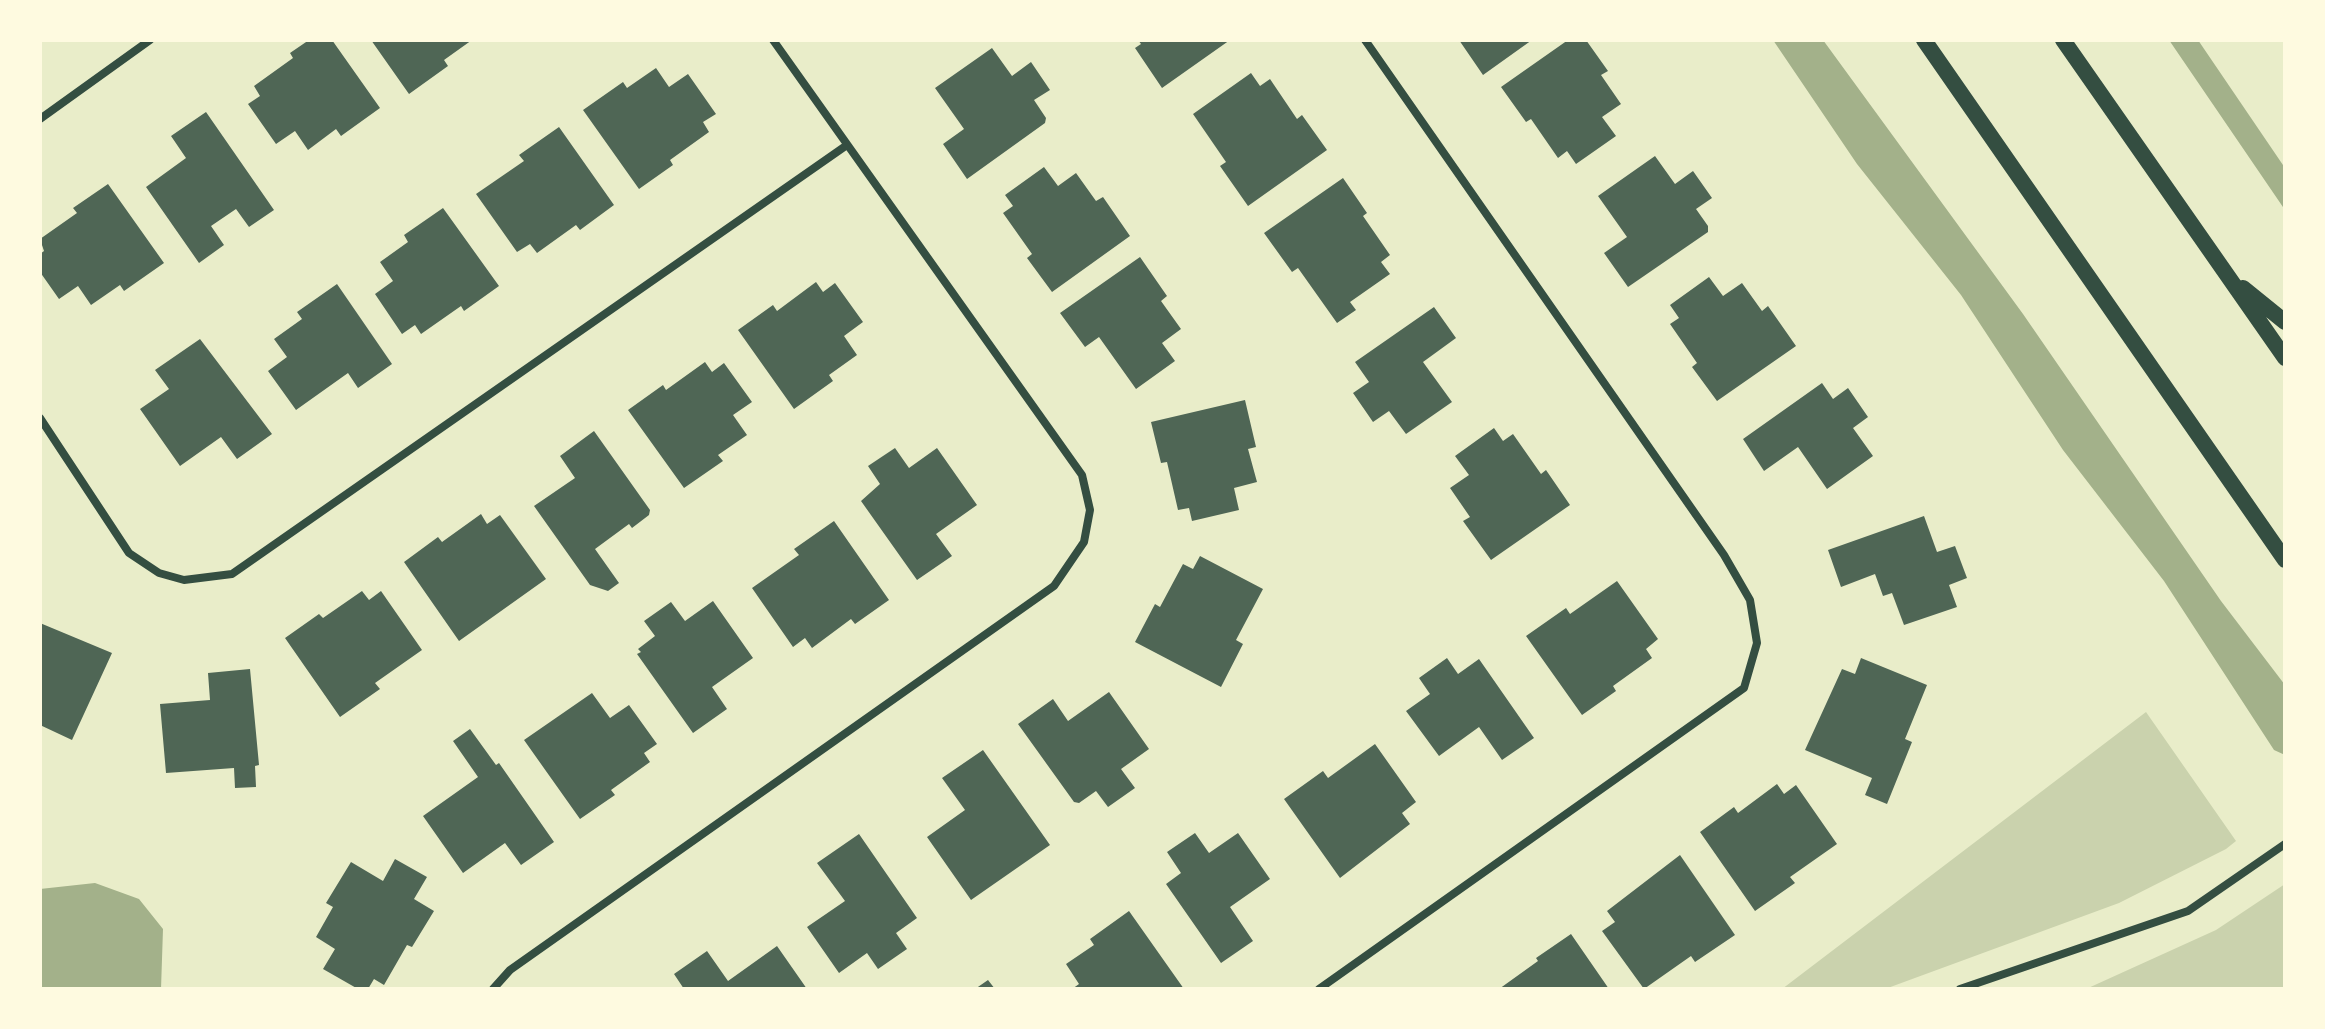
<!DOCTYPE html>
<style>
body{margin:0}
#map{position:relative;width:2325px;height:1029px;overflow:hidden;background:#e9edc9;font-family:"Asap Condensed",sans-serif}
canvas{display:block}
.frame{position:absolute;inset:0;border:42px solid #fefae0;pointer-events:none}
</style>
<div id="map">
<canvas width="2325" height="1029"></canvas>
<div class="frame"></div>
</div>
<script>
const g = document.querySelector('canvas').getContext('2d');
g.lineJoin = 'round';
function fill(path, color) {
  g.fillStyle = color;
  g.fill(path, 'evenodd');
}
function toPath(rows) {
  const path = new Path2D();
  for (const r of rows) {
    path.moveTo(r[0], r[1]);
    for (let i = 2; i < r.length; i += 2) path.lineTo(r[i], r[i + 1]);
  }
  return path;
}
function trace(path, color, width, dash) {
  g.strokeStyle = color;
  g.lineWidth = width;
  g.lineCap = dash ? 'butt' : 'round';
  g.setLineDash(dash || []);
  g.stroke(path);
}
fill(toPath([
 [2146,712,2236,841,2226,849,2119,903,1885,989,1782,989],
 [2285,884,2285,989,2086,989,2216,930]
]), '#cad2ad');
fill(toPath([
 [1773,40,1823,40,2023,314,2221,601,2285,685,2285,755,2274,750,2164,581,2063,450,1961,295,1857,164],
 [2169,40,2198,40,2285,168,2285,210],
 [95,883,139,899,163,929,161,989,40,989,40,889]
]), '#a3b18a');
fill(toPath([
 [309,40,332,40,380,108,341,136,336,129,308,150,295,131,276,144,248,104,260,96,254,86,293,58,290,53],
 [371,40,472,40,444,60,448,66,409,94],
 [1138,40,1230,40,1162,88,1135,48,1141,44],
 [1459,40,1532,40,1483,75],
 [1568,40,1586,40,1608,71,1601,75,1621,104,1602,117,1616,136,1576,164,1567,151,1558,158,1531,119,1526,122,1501,87],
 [992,48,1012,76,1031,62,1050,90,1034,100,1046,118,1045,123,967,179,943,144,964,129,935,88],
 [656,68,669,87,688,74,716,114,703,122,709,132,670,160,673,165,639,189,583,110,623,82,627,88],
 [1251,73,1260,86,1270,79,1297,119,1302,115,1327,150,1248,206,1220,166,1226,162,1193,114],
 [206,112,274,210,249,227,236,209,211,226,224,245,199,263,146,187,186,158,171,136],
 [559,127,614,205,580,230,576,225,537,253,530,244,517,252,476,194,524,161,519,155],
 [1655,156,1675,184,1693,171,1712,198,1696,209,1708,226,1708,232,1628,287,1604,253,1627,237,1598,196],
 [1044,167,1058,186,1076,173,1096,201,1103,197,1130,236,1052,292,1027,258,1032,254,1003,213,1013,206,1005,195],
 [1343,178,1367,213,1363,216,1390,255,1381,262,1390,274,1350,302,1356,310,1337,323,1298,268,1292,272,1264,233],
 [108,184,164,263,124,291,120,285,91,305,78,286,59,299,40,272,40,254,44,251,40,239,77,213,73,208],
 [443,208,499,286,464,311,461,306,421,334,415,325,402,334,375,294,393,281,380,262,408,242,404,235],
 [1140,257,1167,296,1161,301,1181,329,1162,343,1175,361,1136,389,1099,337,1085,347,1060,313],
 [1709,277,1723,296,1742,283,1762,311,1768,306,1796,346,1717,401,1692,367,1697,363,1670,324,1679,318,1670,305],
 [816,282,823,292,835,283,863,322,844,336,857,355,829,375,833,381,794,409,738,330,773,305,777,311],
 [337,284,392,364,358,388,348,373,296,410,268,371,287,357,274,339,302,319,297,312],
 [1434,307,1456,338,1423,362,1452,402,1406,434,1389,411,1373,422,1353,393,1369,382,1355,362],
 [200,339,272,434,237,459,221,437,180,466,140,409,169,389,155,370],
 [705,362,712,372,724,363,752,402,733,415,747,435,718,455,723,461,684,488,628,410,663,385,666,390],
 [1822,383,1833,399,1848,388,1868,417,1853,428,1873,456,1827,489,1798,447,1764,471,1743,439],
 [1245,400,1256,447,1248,449,1257,482,1234,488,1239,510,1192,521,1189,508,1178,510,1167,462,1161,463,1151,422],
 [1494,428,1503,441,1513,434,1541,474,1546,470,1570,505,1491,560,1463,521,1470,517,1450,488,1469,475,1455,456],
 [594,431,650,510,649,515,632,528,629,524,595,549,619,583,608,591,590,585,534,506,575,478,560,456],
 [895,448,909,468,937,448,977,505,936,534,952,556,917,580,861,501,880,484,868,466],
 [481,514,487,524,500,515,546,579,459,641,404,562,438,537,442,542],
 [1924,516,1937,552,1955,546,1967,578,1949,585,1957,607,1904,625,1892,593,1883,596,1875,574,1841,587,1828,550],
 [834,521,889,600,855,624,851,619,812,648,805,638,793,647,752,588,799,555,794,549],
 [1200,556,1263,589,1236,640,1243,644,1221,687,1135,642,1155,604,1160,607,1183,564,1193,569],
 [1617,581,1658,639,1646,649,1652,658,1613,686,1616,691,1582,715,1526,636,1566,608,1570,614],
 [362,591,369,600,381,591,422,650,375,683,380,689,340,717,285,638,319,614,323,618],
 [713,601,753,658,712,687,727,709,693,733,637,654,641,652,638,649,655,636,644,621,671,602,685,621],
 [40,623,112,653,72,740,40,725],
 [1447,658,1458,674,1479,659,1534,738,1502,760,1479,727,1439,756,1406,711,1430,694,1419,678],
 [1861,658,1927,685,1905,739,1912,742,1887,804,1865,795,1872,778,1805,750,1842,669,1855,674],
 [250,669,259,765,255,766,256,787,235,788,234,768,166,773,160,704,210,700,208,673],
 [1109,692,1149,749,1121,769,1135,788,1108,807,1096,791,1079,803,1074,802,1018,724,1053,699,1068,721],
 [592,693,610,718,629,705,657,744,644,753,650,762,611,790,615,795,580,819,524,740],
 [470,729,496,765,499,763,554,842,521,865,505,843,463,873,423,816,478,777,453,741],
 [1375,744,1416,802,1402,813,1410,824,1340,878,1284,799,1323,771,1328,778],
 [983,750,1050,845,971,900,927,837,965,810,942,778],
 [1777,784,1784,794,1796,785,1837,844,1790,877,1795,883,1755,911,1700,832,1734,807,1738,813],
 [1195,833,1209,853,1238,833,1270,879,1230,907,1253,941,1221,963,1166,884,1181,873,1167,852],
 [859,834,917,918,896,933,907,949,878,969,867,953,839,973,807,927,845,901,817,863],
 [1680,855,1735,935,1695,962,1691,956,1644,989,1602,931,1615,922,1607,911],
 [395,859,427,877,414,899,434,911,412,947,407,945,384,985,374,979,368,989,358,989,323,969,335,949,316,937,333,907,326,903,351,862,383,881],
 [1129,911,1184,989,1072,989,1079,984,1066,964,1094,945,1090,939],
 [1571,934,1609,989,1499,989,1538,961,1536,958],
 [777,946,807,989,684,989,674,974,707,951,728,981],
 [988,980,995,989,975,989]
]), '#4f6655');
trace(toPath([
 [40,119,150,40],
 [40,418,129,553,159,573,184,580,232,574,847,145],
 [493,989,510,970,1054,586,1084,542,1090,510,1082,475,773,40],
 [1319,989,1744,688,1757,643,1750,600,1724,555,1365,40],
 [1960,989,2188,911,2285,844]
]), '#344e41', 8);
trace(toPath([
 [1924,40,2285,560],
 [2063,40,2285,358],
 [2243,288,2285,322]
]), '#344e41', 16);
</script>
